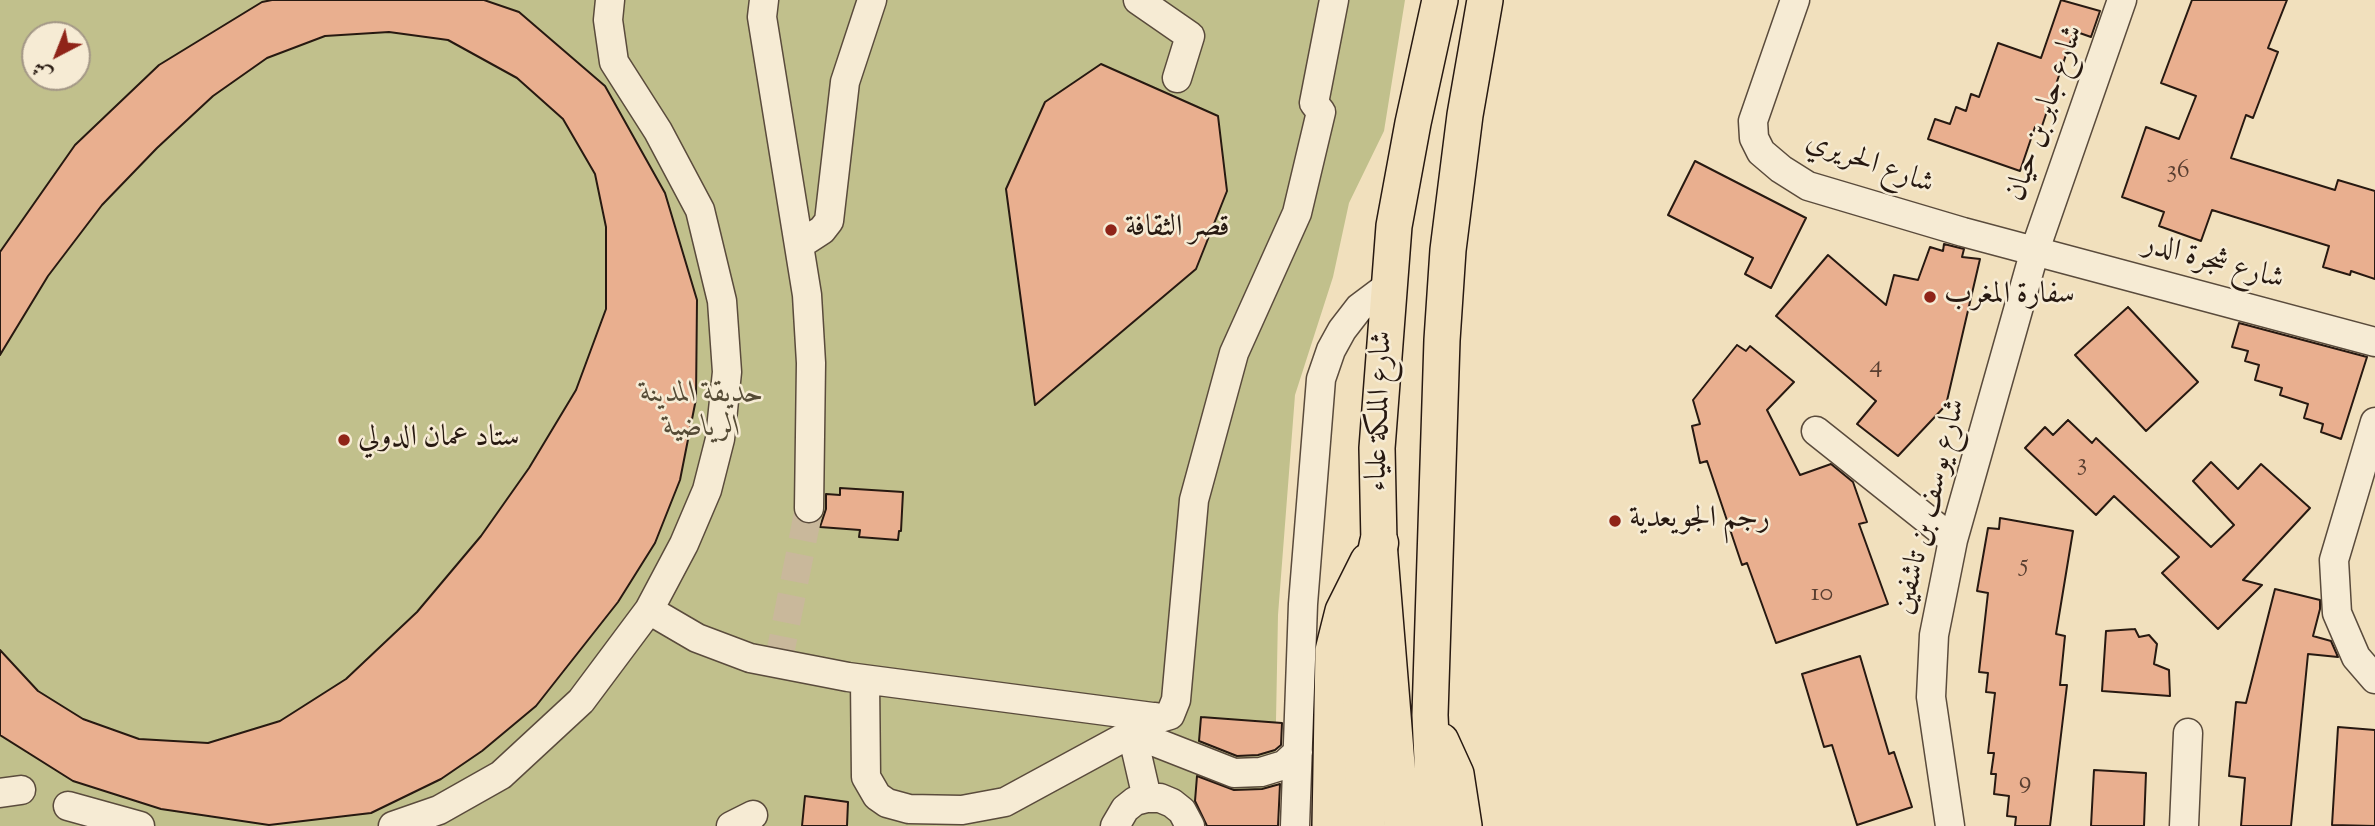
<!DOCTYPE html>
<meta charset="utf-8">
<style>
body{margin:0}
#map{position:relative;width:2375px;height:826px;overflow:hidden;background:#f1e0bd;font-family:"Sorts Mill Goudy",Amiri,serif}
canvas{display:block}
.north{position:absolute;left:21px;top:21px;width:70px;height:70px;box-sizing:border-box;background:#f6ebd4;border:2px solid #a39786;border-radius:50%;rotate:222deg;font-size:19px;font-weight:700;line-height:28px;text-align:center;color:#271911}
.north::after{content:'';display:block;margin:auto;width:24px;height:32px;background:#8f2418;clip-path:polygon(50% 0,100% 100%,50% 72%,0 100%)}
</style>
<div id="map">
<canvas width="2375" height="826"></canvas>
<div class="north">ش</div>
</div>
<script>
const ctx = document.querySelector('canvas').getContext('2d');
ctx.lineJoin = 'round';
function fillPath(path, color) { ctx.fillStyle = color; ctx.fill(path, 'evenodd'); }
const toPath = rows => new Path2D(rows.map(r => 'M' + r).join(''));
function trace(path, color, width, dash) { ctx.strokeStyle = color; ctx.lineWidth = width; ctx.lineCap = dash ? 'butt' : 'round'; ctx.setLineDash(dash || []); ctx.stroke(path); }
function drawText(font, color, halo, rows, align = 'center') {
  ctx.font = font + ' "Sorts Mill Goudy",Amiri,serif'; ctx.lineWidth = 5; ctx.setLineDash([]); ctx.textBaseline = 'middle'; ctx.strokeStyle = halo; ctx.fillStyle = color; for (const [text, x, y, turn = 0] of rows) {
    ctx.save(); ctx.translate(x, y); ctx.rotate((+turn || 0) * Math.PI / 180); ctx.textAlign = isNaN(turn) ? turn : align; if (halo) ctx.strokeText(text, 0, 0); ctx.fillText(text, 0, 0); ctx.restore();
  }
}
const green = toPath([
 [0,0,1405,0,1384,131,1349,203,1333,277,1295,395,1278,615,1274,826,0,826],
 [35,35,77,35,77,77,35,77]
]);
const building = toPath([
 [272,0,484,0,519,12,605,86,665,193,697,300,696,399,680,480,655,543,618,602,536,706,482,751,441,779,371,813,269,825,161,809,73,781,0,735,0,650,38,691,83,719,139,739,208,743,280,721,346,679,417,612,481,536,529,468,576,390,606,309,606,227,595,174,563,119,517,78,448,40,389,32,325,36,267,58,213,96,157,148,102,205,48,276,0,355,0,252,75,145,159,65,262,2,272,0],
 [2061,0,2100,11,2091,37,2074,31,2041,129,2035,127,2020,171,1928,139,1935,119,1950,124,1956,107,1966,111,1971,94,1979,97,1998,43,2041,58,2061,0],
 [2192,0,2287,0,2268,48,2278,52,2253,118,2246,115,2231,158,2335,190,2338,180,2375,191,2375,279,2351,271,2350,275,2323,267,2329,246,2212,210,2201,241,2159,226,2164,212,2122,197,2146,127,2179,139,2196,96,2161,83,2192,0],
 [1101,64,1218,116,1227,191,1196,269,1035,405,1006,189,1045,102,1101,64],
 [1695,161,1806,218,1771,288,1745,274,1753,258,1668,215,1695,161],
 [1944,244,1964,249,1962,257,1980,259,1946,405,1898,456,1857,424,1876,401,1776,316,1828,255,1886,305,1894,275,1918,280,1930,247,1943,251,1944,244],
 [2128,307,2198,382,2146,431,2075,355,2128,307],
 [2239,323,2367,357,2341,439,2321,432,2323,424,2304,418,2308,404,2280,395,2282,388,2255,380,2259,365,2245,361,2248,351,2232,347,2239,323],
 [1737,345,1746,351,1750,346,1794,382,1767,410,1800,475,1831,464,1853,482,1867,522,1859,524,1888,604,1776,643,1747,563,1742,565,1707,461,1700,463,1692,426,1700,424,1693,400,1737,345],
 [2068,420,2092,443,2096,438,2211,547,2234,525,2193,481,2211,462,2238,489,2261,464,2310,508,2243,580,2262,585,2218,629,2162,573,2179,557,2114,496,2096,515,2025,448,2045,427,2053,435,2068,420],
 [840,488,903,492,901,531,899,531,898,540,859,537,860,530,820,527,826,509,826,494,840,495,840,488],
 [2000,518,2073,531,2056,634,2065,636,2060,685,2067,685,2050,826,2015,826,2016,817,2007,816,2009,796,1994,794,1996,774,1991,774,1994,753,1988,753,1995,693,1986,692,1988,673,1979,672,1988,593,1977,591,1988,528,1999,529,2000,518],
 [2275,589,2320,600,2320,609,2313,636,2331,641,2338,657,2308,654,2291,826,2241,826,2245,778,2229,776,2236,702,2246,703,2275,589],
 [2135,629,2139,637,2149,635,2157,644,2154,664,2169,670,2170,696,2102,691,2106,631,2135,629],
 [1860,656,1889,754,1894,752,1912,807,1857,825,1832,745,1824,747,1802,674,1860,656],
 [1201,717,1282,723,1281,745,1275,750,1258,755,1237,756,1199,741,1201,717],
 [2338,727,2375,730,2375,826,2332,825,2338,727],
 [2094,770,2146,773,2144,826,2091,826,2094,770],
 [1197,776,1234,790,1262,789,1280,784,1278,826,1207,826,1195,801,1197,776],
 [805,796,848,802,847,826,802,826,805,796]
]);
const minorTunnel = toPath([
 [778,664,809,508]
]);
const minor = toPath([
 [764,0,762,17,807,295,811,363,809,508],
 [1138,0,1190,36,1177,78],
 [1795,0,1753,121,1754,138,1761,152,1781,169,1808,186,1963,232,2375,342],
 [799,245,822,230,829,221,845,82,872,0],
 [2375,422,2334,560,2337,613,2356,657,2375,679],
 [1816,431,1953,540],
 [649,610,697,638,750,658,848,677,1160,718,1170,715,1176,700,1194,500,1234,353,1297,213,1321,112,1314,103,1334,0],
 [865,680,866,777,877,796,887,803,909,809,962,810,1005,802,1132,733,1155,717],
 [1132,733,1234,773,1261,772,1284,765,1298,752],
 [1132,733,1147,798],
 [0,793,21,790],
 [68,806,140,826],
 [393,826,439,810,501,775,581,701,649,610,684,544,707,490,720,439,727,372,722,301,700,210,658,131,614,62,608,20,610,0],
 [731,826,753,815],
 [1115,826,1125,809,1135,801,1147,798,1160,798,1172,803,1182,811,1190,826],
 [1295,826,1303,604,1321,379,1331,350,1342,330,1359,308,1387,287],
 [1950,826,1931,697,1934,635,1953,540,2035,250,2122,0],
 [2184,826,2188,733]
]);
const major = toPath([
 [1441,741,1456,774,1464,826],
 [1330,826,1333,651,1343,611,1368,561],
 [1402,826,1379,543,1377,448,1394,226,1413,123,1440,0],
 [1435,826,1430,715,1442,340,1448,250,1465,115,1485,0]
]);
const highway = toPath([
 [1366,826,1361,630,1379,543]
]);
const markers = [
 [1111,230,7,"#8f2418"],
 [1930,297,7,"#8f2418"],
 [344,440,7,"#8f2418"],
 [1615,521,7,"#8f2418"]
];
const numberNames = [
 ["36",2178,173],
 ["4",1876,368],
 ["3",2082,466],
 ["5",2024,567],
 ["10",1822,596],
 ["9",2025,784]
];
const streetNames = [
 ["شارع جابر بن حيان",2047,114,-71],
 ["شارع الحريري",1869,165,20],
 ["شارع شجرة الدر",2213,264,15],
 ["شارع الملكة علياء",1382,411,-88],
 ["شارع يوسف بن تاشفين",1932,507,-76]
];
const poiNames = [
 ["قصر الثقافة",1125,230],
 ["سفارة المغرب",1944,297],
 ["ستاد عمان الدولي",358,440],
 ["رجم الجويعدية",1629,521]
];
const parkNames = [
 ["حديقة المدينة",702,396],
 ["الرياضية",702,430]
];
fillPath(green, '#c1c08c');
fillPath(building, '#e9af8f');
trace(building, '#271911', 2);
trace(minorTunnel, '#c9b89b', 28, [28, 14]);
trace(minor, '#5a4b3c', 31);
trace(major, '#271911', 38);
trace(highway, '#271911', 41);
trace(minor, '#f6ebd4', 28);
trace(major, '#f1e0bd', 35);
trace(highway, '#f1e0bd', 38);
for (const [x, y, r, color] of markers) { const dot = new Path2D(); dot.arc(x, y, r, 0, 2 * Math.PI); ctx.fillStyle = color; ctx.fill(dot); trace(dot, '#f6ebd4', 2.5); }
drawText('26px', '#583e30', null, numberNames);
drawText('30px', '#271911', '#f6ebd4', streetNames);
drawText('30px', '#271911', '#f6ebd4', poiNames, 'left');
drawText('italic 30px', '#554b36', '#f6ebd4', parkNames);
</script>
